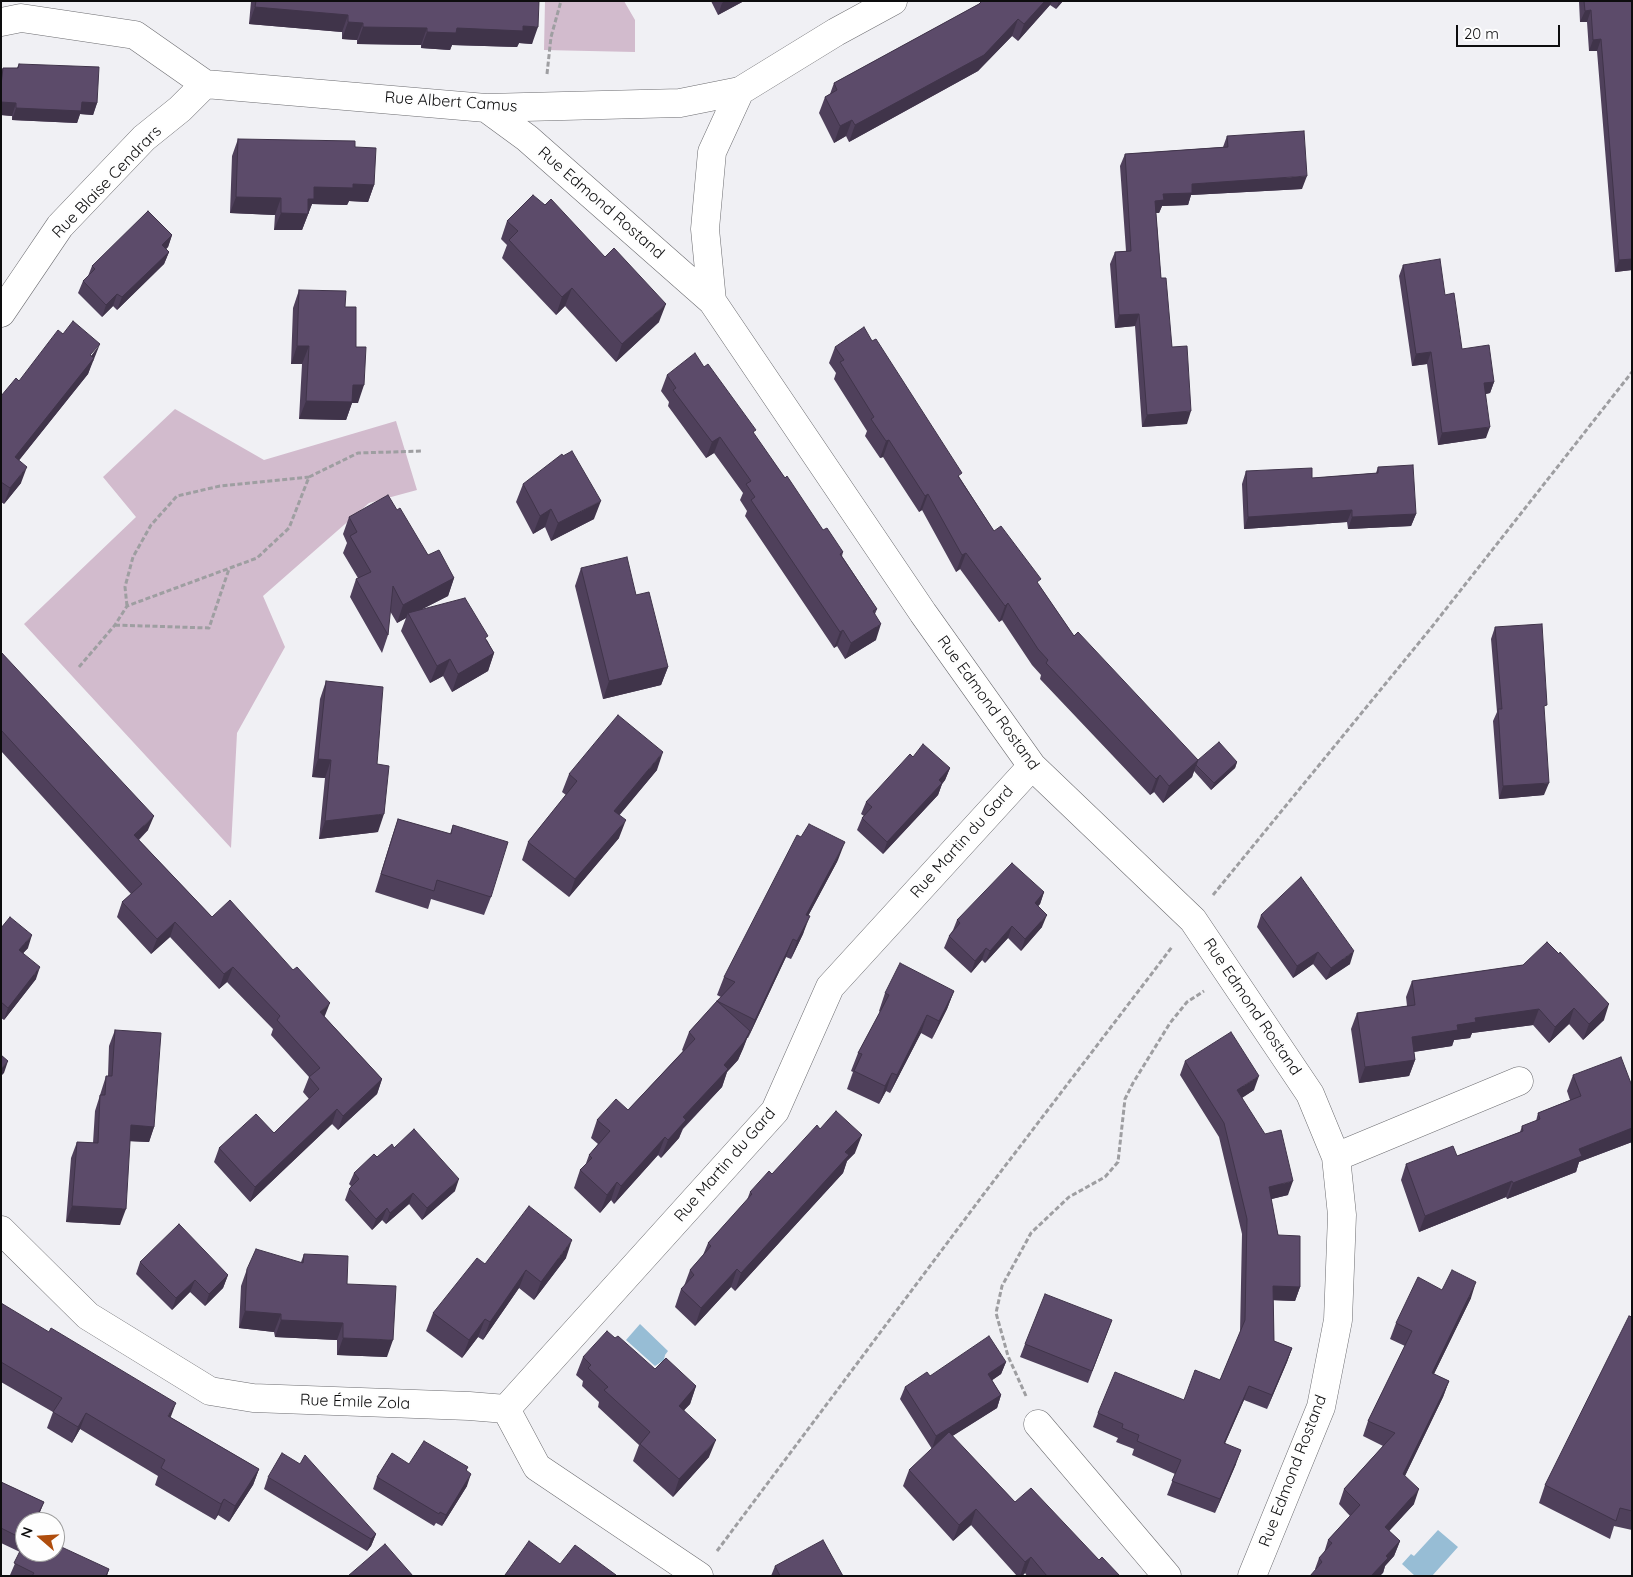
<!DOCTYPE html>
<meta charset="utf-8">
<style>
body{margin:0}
#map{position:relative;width:1633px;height:1577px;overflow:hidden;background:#f0f0f4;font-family:Quicksand,sans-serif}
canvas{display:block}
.frame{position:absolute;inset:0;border:2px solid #0d0d0e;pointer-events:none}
.north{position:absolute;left:15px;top:1512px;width:50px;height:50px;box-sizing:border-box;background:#fefefe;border:1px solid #9e9e9e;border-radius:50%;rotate:289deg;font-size:14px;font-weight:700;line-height:20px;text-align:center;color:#0d0d0e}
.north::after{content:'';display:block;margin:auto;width:18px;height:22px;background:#af4d0d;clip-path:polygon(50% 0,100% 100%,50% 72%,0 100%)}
.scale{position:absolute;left:1456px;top:25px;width:104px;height:22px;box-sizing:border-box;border:2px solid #0d0d0e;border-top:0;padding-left:6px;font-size:15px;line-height:18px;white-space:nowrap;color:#0d0d0e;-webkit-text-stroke:4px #fefefe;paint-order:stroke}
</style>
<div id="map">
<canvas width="1633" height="1577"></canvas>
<div class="frame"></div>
<div class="north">N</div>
<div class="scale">20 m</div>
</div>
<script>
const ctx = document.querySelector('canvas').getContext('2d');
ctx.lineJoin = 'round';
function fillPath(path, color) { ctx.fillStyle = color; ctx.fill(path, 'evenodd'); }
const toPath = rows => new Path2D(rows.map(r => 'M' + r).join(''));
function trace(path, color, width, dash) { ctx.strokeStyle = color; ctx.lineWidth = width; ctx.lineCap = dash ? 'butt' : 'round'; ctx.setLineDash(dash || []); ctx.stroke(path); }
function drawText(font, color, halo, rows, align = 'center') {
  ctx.font = font + ' Quicksand,sans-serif'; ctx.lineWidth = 5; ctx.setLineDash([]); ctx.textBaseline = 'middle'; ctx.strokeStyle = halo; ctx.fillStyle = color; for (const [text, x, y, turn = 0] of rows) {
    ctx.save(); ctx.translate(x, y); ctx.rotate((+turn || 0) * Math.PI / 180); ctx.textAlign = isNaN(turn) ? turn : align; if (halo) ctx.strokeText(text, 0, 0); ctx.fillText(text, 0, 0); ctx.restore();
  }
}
const green = toPath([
 [545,1,624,1,635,20,635,52,544,50],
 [175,409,264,460,396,421,417,490,369,503,263,596,285,647,237,733,231,848,24,624,136,517,103,477]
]);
const water = toPath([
 [640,1324,668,1351,665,1355,664,1360,655,1366,626,1340],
 [1438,1530,1458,1547,1432,1576,1415,1576,1402,1564,1411,1554,1414,1556]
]);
const path = toPath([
 [547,74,551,37,561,1],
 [127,606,125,587,133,557,151,525,177,496,220,486,309,477],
 [115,625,209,628,229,569],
 [79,667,115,625,127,606,257,558,289,528,309,477,358,453,422,451],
 [1213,895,1431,628,1632,372],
 [1026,1396,1008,1356,996,1313,1002,1286,1031,1233,1069,1197,1105,1177,1118,1162,1125,1099,1133,1083,1170,1023,1187,1002,1204,991],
 [717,1551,983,1195,1172,947]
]);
const minor = toPath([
 [1,22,21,18,135,35,205,84,486,108,680,103,740,91,836,32,893,1],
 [486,108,527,138,712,301,923,613,1032,766,1193,920,1310,1094,1336,1157,1342,1215,1338,1320,1321,1407,1252,1576],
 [712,301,705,229,712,152,740,91],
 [1,313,60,226,144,138,180,109,205,84],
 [1336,1157,1519,1081],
 [1,1230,88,1316,210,1391,253,1398,469,1406,506,1409,537,1467,699,1576],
 [506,1409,775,1111,830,987,1032,766],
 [1038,1424,1167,1576]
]);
const wall = toPath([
 [251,1,539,1,532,44,519,43,517,47,452,45,450,50,421,48,421,45,357,44,357,40,342,39,342,32,249,24],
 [711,1,744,1,718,15],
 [982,1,1063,1,1056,9,1050,5,1018,41,1012,36,978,71,849,142,846,136,834,143,819,113,825,97,830,94,834,83,979,4],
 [1579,1,1632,1,1632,270,1615,272,1597,51,1589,51,1587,22,1580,22],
 [19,64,97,103,93,115,80,114,77,123,12,120,12,116,1,115,1,71,3,68,17,68],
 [1227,136,1302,189,1191,195,1188,205,1162,206,1159,213,1156,213,1161,278,1172,347,1187,424,1142,427,1135,326,1115,328,1110,264,1115,252,1126,251,1120,166,1125,154,1223,147],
 [238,139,355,147,374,185,368,202,349,201,347,205,312,204,302,230,274,230,275,215,230,213,232,156],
 [507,221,659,322,616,362,565,306,556,315,502,258,507,245,501,239],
 [172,235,168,247,166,249,169,252,164,264,117,310,113,306,102,317,78,293,83,281,88,276,92,266],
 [1403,265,1445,295,1462,349,1494,382,1490,393,1486,394,1486,438,1438,445,1427,364,1412,366,1399,276],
 [299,290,345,307,356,347,358,403,352,403,346,420,299,419,302,364,291,364,293,308],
 [872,341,994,531,1039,585,1074,636,1198,760,1237,762,1235,768,1211,790,1194,771,1192,777,1163,803,1154,792,1150,795,1040,679,1041,675,1032,665,1002,620,999,622,960,569,956,572,922,510,919,512,883,457,880,458,865,436,867,431,834,379,836,373,829,363,835,347],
 [94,360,92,362,88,374,19,460,21,483,4,504,1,502,1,396,19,381],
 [704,367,823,530,843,552,842,556,877,609,875,614,876,640,845,659,837,646,834,648,745,516,747,511,740,500,743,493,714,453,706,458,668,406,669,402,661,391,667,375],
 [1378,467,1416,514,1411,526,1348,529,1347,522,1244,529,1242,484,1246,471,1312,478,1376,473],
 [523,484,594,519,551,541,545,527,533,534,516,502],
 [397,510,428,555,454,578,448,596,422,609,487,640,494,653,488,671,452,692,443,676,430,683,401,631,406,618,397,623,390,611,388,635,382,653,350,597,356,579,358,578,343,553,347,543,343,534,349,517],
 [581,568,636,595,668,667,661,685,603,699,575,586],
 [1495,627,1544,713,1544,795,1499,799,1493,721,1497,712,1491,639],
 [1,652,148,830,139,840,212,917,325,1017,382,1079,377,1094,338,1130,332,1124,250,1202,214,1162,219,1148,274,1133,309,1099,303,1092,309,1077,271,1035,273,1029,227,982,219,989,170,937,151,954,117,917,122,902,131,894,1,751],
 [326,681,377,764,378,832,319,839,325,778,312,777,320,699],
 [913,757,950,768,945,780,942,784,938,795,883,854,857,830,862,818,864,816,861,814,866,802],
 [657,770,619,815,619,838,569,897,522,860,528,842,566,795,562,792,569,774],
 [398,819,450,834,453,825,491,897,484,915,431,899,428,909,375,892,392,837],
 [838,860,808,916,803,934,791,959,786,957,748,1038,747,1038,738,1060,727,1072,722,1087,683,1129,679,1138,661,1158,658,1155,614,1204,611,1200,600,1213,574,1188,580,1170,585,1166,589,1155,598,1144,591,1138,597,1120,628,1110,683,1051,682,1050,689,1032,721,997,717,995,724,977],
 [1044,892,1040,904,1038,906,1042,927,1021,951,1008,938,985,963,982,960,971,973,944,948,949,936,953,930,957,920],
 [1261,915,1350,964,1326,980,1313,964,1293,978,1257,927],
 [1,928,28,948,23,953,36,979,4,1020,1,1018],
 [1523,965,1604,1020,1583,1040,1569,1024,1549,1043,1533,1025,1472,1033,1470,1038,1454,1040,1452,1046,1414,1052,1415,1060,1409,1076,1359,1083,1351,1029,1357,1013,1407,1006,1406,997,1412,981],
 [954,991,947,1009,932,1039,921,1033,890,1093,886,1091,879,1104,847,1089,853,1072,851,1071,858,1053,880,1012,879,1011,885,993],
 [115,1030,154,1127,149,1142,130,1141,120,1225,66,1222,71,1158,77,1142,93,1143,95,1111,106,1076,108,1076,109,1046],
 [1185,1061,1254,1090,1242,1098,1288,1195,1271,1199,1278,1235,1300,1287,1295,1301,1273,1300,1274,1341,1292,1348,1287,1362,1267,1409,1244,1400,1225,1443,1236,1464,1215,1513,1167,1495,1175,1474,1132,1455,1134,1449,1116,1442,1118,1438,1093,1427,1098,1413,1184,1400,1220,1380,1240,1333,1242,1234,1219,1137,1180,1075],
 [1573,1075,1632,1086,1632,1142,1579,1162,1576,1172,1507,1199,1506,1197,1419,1232,1401,1180,1406,1164,1457,1156,1520,1132,1522,1126,1536,1121,1538,1113,1570,1100,1567,1091],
 [820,1129,855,1153,847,1161,843,1173,735,1291,731,1287,695,1326,675,1307,681,1289,684,1286,690,1270,703,1255,708,1243,747,1200,750,1192,772,1174],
 [394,1148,455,1191,422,1220,409,1204,386,1224,382,1220,372,1230,345,1200,349,1189,351,1186,349,1184,354,1173,377,1157],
 [304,1254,347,1284,387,1357,337,1355,337,1340,275,1337,274,1332,239,1328,241,1286,247,1269,301,1262],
 [566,1258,534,1300,519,1288,483,1340,478,1337,462,1358,426,1331,433,1313,485,1264],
 [140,1262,228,1275,223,1288,205,1306,190,1292,172,1310,136,1274],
 [1442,1290,1471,1298,1434,1374,1449,1381,1443,1397,1405,1476,1414,1504,1389,1531,1400,1541,1394,1556,1385,1566,1383,1573,1315,1569,1319,1558,1324,1553,1328,1540,1350,1516,1339,1504,1344,1489,1383,1446,1363,1436,1368,1421,1405,1346,1390,1339,1396,1323],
 [1,1303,170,1417,259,1469,253,1485,229,1522,218,1515,215,1520,155,1485,158,1476,80,1429,72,1443,47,1428,53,1412,1,1382],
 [1632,1317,1632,1530,1614,1526,1610,1539,1539,1503,1545,1485],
 [1112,1320,1088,1383,1020,1357,1025,1344],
 [583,1357,655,1369,696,1386,690,1404,684,1410,709,1457,673,1497,633,1461,639,1445,598,1407,599,1402,582,1386,583,1381,576,1375],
 [1006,1362,1001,1374,992,1380,1001,1395,997,1408,952,1436,1015,1502,1099,1560,1120,1576,1027,1576,1025,1573,1022,1576,1017,1576,971,1525,953,1541,903,1486,909,1470,932,1449,900,1399,905,1387,930,1376],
 [409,1464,468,1467,466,1471,467,1486,442,1526,436,1523,434,1526,373,1489,377,1477],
 [268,1477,376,1534,371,1546,367,1551,264,1489],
 [1,1482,44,1502,36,1522,25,1522,25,1552,109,1569,107,1576,13,1576,10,1575,20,1552,1,1543],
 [775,1566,843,1576,771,1576]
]);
const shadedWall = toPath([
 [725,1,744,1,718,15,722,3],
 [1045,1,1052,1,1050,5,1018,41,1024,24],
 [1059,1,1063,1,1056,9],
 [255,7,348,15,342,32,249,24],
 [1591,10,1587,22,1580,22,1585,11],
 [1018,19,1012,36,978,71,849,142,855,125],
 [348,22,363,23,357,40,342,39],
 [523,26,538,27,532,44,519,43,517,47,452,45,450,50,421,48,427,32,457,28],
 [363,27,427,28,421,45,357,44],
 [1601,39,1597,51,1589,51,1593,40],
 [1,102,16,103,12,116,1,115],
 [82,102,97,103,93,115,80,114,77,123,12,120,16,108],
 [852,120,846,136,834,143,840,126],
 [1307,176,1302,189,1191,195,1188,205,1162,206,1159,213,1150,213,1155,201,1163,194,1192,184],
 [353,184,374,185,368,202,349,201,347,205,312,204,302,230,274,230,281,213,308,199,314,187],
 [236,197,281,198,275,215,230,213],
 [172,235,168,247,158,257,162,245],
 [169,252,164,264,117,310,122,297],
 [1632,259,1632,270,1615,272,1619,260],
 [572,288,565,306,556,315,562,297],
 [117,294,113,306,102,317,106,305],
 [666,304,659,322,616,362,622,344],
 [1139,314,1135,326,1115,328,1119,315],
 [100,344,88,374,9,473,15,457],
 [297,346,309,346,302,364,291,364],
 [1431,352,1427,364,1412,366,1416,354],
 [1494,382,1490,393,1480,395,1484,383],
 [353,385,364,385,358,403,352,403,346,420,299,419,306,401],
 [1191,411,1187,424,1142,427,1147,415],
 [1490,427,1486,438,1438,445,1442,433],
 [720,437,714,453,706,458,712,442],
 [889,440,883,457,880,458,886,441],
 [27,467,21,483,4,504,10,488],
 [928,494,922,510,919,512,925,496],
 [601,501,594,519,551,541,558,523],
 [551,509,545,527,533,534,540,516],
 [1352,510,1347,522,1244,529,1248,517],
 [1416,514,1411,526,1348,529,1352,517],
 [966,553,960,569,956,572,962,555],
 [454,578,448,596,409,616,408,613,406,618,397,623,403,605],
 [1008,603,1002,620,999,622,1005,606],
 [881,624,876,640,845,659,851,643],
 [843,630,837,646,834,648,840,632],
 [494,653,488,671,452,692,458,674],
 [450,659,443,676,430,683,437,666],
 [668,667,661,685,603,699,609,681],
 [663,752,657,770,608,829,614,811],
 [318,759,331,760,325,778,312,777],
 [1198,760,1192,777,1163,803,1169,786],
 [1237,762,1235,768,1211,790,1214,783],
 [950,768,945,780,942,784,938,795,883,854,887,842,939,780],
 [1160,775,1154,792,1150,795,1156,779],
 [1549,783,1544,795,1499,799,1503,786],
 [384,814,378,832,319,839,325,821],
 [154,816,148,830,128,849,134,835],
 [626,820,619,838,569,897,575,879],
 [845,842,838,860,799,933,806,915],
 [1044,892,1040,904,1030,915,1035,903],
 [1047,915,1042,927,1021,951,1025,939],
 [810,916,803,934,791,959,797,941],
 [175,922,170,937,151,954,157,939],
 [1012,926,1008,938,985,963,990,951],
 [32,935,28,948,15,962,19,950],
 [793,939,786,957,748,1038,755,1020],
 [986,948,982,960,971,973,975,961],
 [1354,951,1350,964,1326,980,1331,968],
 [1318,952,1313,964,1293,978,1297,966],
 [40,967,36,979,4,1020,8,1008],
 [233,967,227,982,219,989,224,974],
 [954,991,947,1009,932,1039,939,1021],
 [330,1003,324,1018,320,1012],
 [1609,1004,1604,1020,1583,1040,1589,1024],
 [1574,1008,1569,1024,1549,1043,1555,1027],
 [1539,1009,1533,1025,1472,1033,1470,1038,1454,1040,1452,1046,1406,1053,1412,1037,1457,1025,1475,1018],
 [927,1015,921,1033,890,1093,897,1075],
 [750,1031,743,1049,738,1060,727,1072,722,1087,682,1129,679,1138,661,1158,668,1140,683,1117],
 [1415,1060,1409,1076,1359,1083,1365,1067],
 [8,1061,4,1073,1,1076,1,1069],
 [892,1073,886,1091,879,1104,885,1086],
 [1259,1076,1254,1090,1232,1104,1237,1090],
 [382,1079,377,1094,338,1130,343,1116],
 [337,1109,332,1124,250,1202,255,1187],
 [131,1125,154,1127,149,1142,125,1141],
 [1632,1128,1632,1142,1579,1162,1576,1172,1507,1199,1513,1183,1579,1149],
 [862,1135,855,1153,847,1161,843,1173,735,1291,741,1273,845,1152],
 [665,1137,658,1155,614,1204,621,1186],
 [459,1179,455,1191,422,1220,427,1208],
 [1293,1181,1288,1195,1264,1201,1269,1187],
 [1512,1181,1506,1197,1419,1232,1425,1216],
 [617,1182,611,1200,600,1213,607,1195],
 [413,1193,409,1204,386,1224,390,1213],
 [72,1206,126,1209,120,1225,66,1222],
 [387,1208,382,1220,372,1230,376,1219],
 [572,1240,566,1258,534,1300,541,1282],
 [737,1269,731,1287,695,1326,701,1308],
 [526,1270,519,1288,483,1340,490,1322],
 [228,1275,223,1288,205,1306,209,1294],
 [195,1280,190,1292,172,1310,176,1298],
 [1476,1282,1471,1298,1427,1388,1432,1373],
 [1273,1286,1300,1287,1295,1301,1268,1300],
 [245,1311,281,1314,274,1332,239,1328],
 [485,1319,478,1337,462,1358,469,1340],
 [281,1320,343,1323,337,1340,275,1337],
 [343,1338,393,1340,387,1357,337,1355],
 [1292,1348,1287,1362,1267,1409,1272,1395],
 [1006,1362,1001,1374,984,1386,988,1374],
 [1449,1381,1443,1397,1398,1490,1403,1474],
 [696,1386,690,1404,672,1423,679,1406],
 [1249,1386,1244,1400,1219,1457,1224,1443],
 [1001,1395,997,1408,932,1449,936,1436],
 [176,1403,170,1419,168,1416],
 [86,1413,80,1429,72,1443,78,1427],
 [716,1440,709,1457,673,1497,679,1479],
 [1241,1450,1236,1464,1215,1513,1220,1499],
 [259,1469,253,1485,229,1522,235,1506],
 [471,1474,467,1486,442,1526,446,1515],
 [1419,1489,1414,1504,1379,1542,1385,1527],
 [224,1499,218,1515,215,1520,221,1504],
 [44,1502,39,1514,36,1522,34,1522],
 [976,1509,971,1525,953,1541,959,1525],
 [376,1534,371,1546,367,1551,371,1539],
 [1400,1541,1394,1556,1385,1566,1383,1573,1380,1576,1371,1576,1386,1556],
 [1031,1557,1025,1573,1022,1576,1020,1576,1025,1562]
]);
const building = toPath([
 [256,1,539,1,538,27,523,26,523,31,457,28,456,33,427,32,427,28,363,27,363,23,348,22,348,15,255,7,256,1],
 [982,1,1045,1,1024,24,1018,19,984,55,855,125,852,120,840,126,825,97,837,90,834,83,979,4,982,1],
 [1584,1,1632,1,1632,259,1619,260,1601,39,1593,40,1591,10,1585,11,1584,1],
 [19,64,99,67,97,103,82,102,81,111,16,108,16,103,1,102,1,85,3,68,18,68,19,64],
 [1304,131,1307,176,1192,184,1192,193,1163,194,1164,200,1155,201,1161,278,1166,278,1172,347,1187,346,1191,411,1147,415,1139,314,1119,315,1115,252,1131,251,1125,154,1228,147,1227,136,1304,131],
 [238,139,355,141,355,147,376,148,374,185,353,184,353,188,314,187,314,199,308,199,308,214,281,213,281,198,236,197,238,139],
 [533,195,545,205,551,199,605,257,614,248,666,304,622,344,572,288,562,297,509,240,518,231,507,221,533,195],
 [148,211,172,235,162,245,169,252,122,297,117,294,106,305,83,281,95,269,92,266,148,211],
 [1440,259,1445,295,1454,293,1462,349,1489,345,1494,382,1484,383,1490,427,1442,433,1431,352,1416,354,1403,265,1440,259],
 [299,290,346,291,345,307,356,307,356,347,366,347,364,385,353,385,352,402,306,401,309,346,297,346,299,290],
 [73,321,100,344,90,355,94,358,15,457,27,467,10,488,1,482,1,396,16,378,19,381,58,330,63,334,73,321],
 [864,327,872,341,876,339,962,473,958,476,994,531,1001,526,1041,579,1037,582,1074,636,1078,632,1198,760,1169,786,1160,775,1156,779,1046,663,1048,660,1038,649,1008,603,1005,606,966,553,962,555,928,494,925,496,889,440,886,441,871,419,874,417,840,362,844,360,835,347,864,327],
 [695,353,704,367,708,364,756,430,753,432,785,478,787,476,823,530,827,528,843,552,840,554,877,609,873,611,881,624,851,643,843,630,840,632,751,500,755,497,746,484,751,481,720,437,712,442,673,390,676,388,667,375,695,353],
 [572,451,601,501,558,523,551,509,540,516,523,484,562,454,563,456,572,451],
 [1413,465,1416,514,1352,517,1352,510,1248,517,1246,471,1312,468,1312,478,1378,473,1378,467,1413,465],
 [388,495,397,510,400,508,428,555,439,550,454,578,403,605,393,586,388,635,356,579,371,572,350,536,357,532,349,517,388,495],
 [627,557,636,595,649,592,668,667,609,681,581,568,627,557],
 [465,598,488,636,485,638,494,653,458,674,450,659,437,666,408,613,465,598],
 [1542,624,1547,705,1544,706,1549,783,1503,786,1498,709,1502,709,1495,627,1542,624],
 [1,652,154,816,134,835,212,917,230,900,293,970,297,967,330,1003,320,1012,382,1079,343,1116,337,1109,255,1187,219,1148,256,1114,274,1133,319,1089,309,1077,320,1068,277,1020,280,1016,233,967,224,974,175,922,157,939,122,902,142,884,1,730,1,652],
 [326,681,383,687,377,764,389,766,384,814,325,821,331,760,318,759,326,681],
 [618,715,663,752,614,811,626,820,575,879,528,842,577,781,569,774,618,715],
 [1219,742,1237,762,1214,783,1196,765,1198,760,1219,742],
 [923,744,950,768,939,780,942,783,887,842,862,818,872,807,866,802,910,754,913,757,923,744],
 [398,819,451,834,453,825,508,842,491,897,437,880,434,891,381,874,398,819],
 [809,824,845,842,806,915,810,916,797,941,793,939,755,1020,717,1001,735,982,724,977,797,835,801,837,809,824],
 [1012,863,1044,892,1035,903,1047,915,1025,939,1012,926,990,951,986,948,975,961,949,936,960,923,957,920,1012,863],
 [1301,877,1354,951,1331,968,1318,952,1297,966,1261,915,1301,877],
 [10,917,32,935,19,950,40,967,8,1008,1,1002,1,928,10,917],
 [1547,942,1559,954,1560,952,1609,1004,1589,1024,1574,1008,1555,1027,1539,1009,1475,1018,1476,1022,1457,1025,1458,1030,1412,1037,1415,1060,1365,1067,1357,1013,1415,1005,1412,981,1523,965,1547,942],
 [900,963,954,991,939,1021,927,1015,897,1075,892,1073,885,1086,854,1071,862,1054,858,1053,889,995,885,993,900,963],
 [717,1001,750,1031,744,1042,724,1065,728,1069,683,1117,686,1120,668,1140,665,1137,621,1186,617,1182,607,1195,580,1170,592,1158,589,1155,610,1131,597,1120,616,1099,628,1110,695,1039,689,1032,717,1001],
 [115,1030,161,1033,154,1127,131,1125,126,1209,72,1206,77,1142,98,1143,100,1095,105,1095,106,1076,112,1076,115,1030],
 [1231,1032,1259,1076,1237,1090,1265,1134,1281,1130,1293,1181,1269,1187,1278,1235,1300,1236,1300,1287,1273,1286,1274,1341,1292,1348,1272,1395,1249,1386,1224,1443,1241,1450,1220,1499,1172,1481,1181,1460,1137,1441,1139,1435,1122,1428,1123,1424,1098,1413,1115,1372,1184,1400,1195,1370,1220,1380,1245,1320,1247,1219,1224,1123,1185,1061,1231,1032],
 [1,1055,8,1061,1,1069,1,1055],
 [1621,1057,1632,1086,1632,1128,1579,1149,1582,1156,1513,1183,1512,1181,1425,1216,1406,1164,1453,1146,1457,1156,1523,1131,1522,1126,1540,1119,1538,1113,1581,1096,1573,1075,1621,1057],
 [836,1111,862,1135,845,1152,849,1155,741,1273,737,1269,701,1308,681,1289,694,1275,690,1270,711,1246,708,1243,752,1194,750,1192,769,1171,772,1174,817,1125,820,1129,836,1111],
 [414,1129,459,1179,427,1208,413,1193,390,1213,387,1208,376,1219,349,1189,359,1179,354,1173,374,1154,377,1157,392,1144,394,1148,414,1129],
 [529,1206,572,1240,541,1282,526,1270,490,1322,485,1319,469,1340,433,1313,477,1258,485,1264,529,1206],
 [179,1224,228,1275,209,1294,195,1280,176,1298,140,1262,179,1224],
 [256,1249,303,1263,304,1254,348,1256,347,1284,396,1286,393,1340,343,1338,343,1323,281,1320,281,1314,245,1311,247,1269,256,1249],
 [1452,1270,1476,1282,1432,1373,1449,1381,1403,1474,1419,1489,1385,1527,1400,1541,1386,1556,1388,1558,1371,1576,1310,1576,1322,1562,1319,1558,1332,1543,1328,1540,1360,1505,1344,1489,1395,1433,1368,1421,1412,1331,1396,1323,1418,1277,1442,1290,1452,1270],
 [1045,1294,1112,1320,1092,1371,1025,1344,1045,1294],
 [1,1303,49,1332,51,1328,176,1403,168,1416,259,1469,235,1506,224,1499,221,1504,161,1468,165,1460,86,1413,78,1427,53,1412,62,1398,1,1362,1,1303],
 [1629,1316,1632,1317,1632,1511,1620,1508,1616,1521,1545,1485,1629,1316],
 [607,1331,615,1338,618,1336,655,1369,666,1358,696,1386,679,1406,716,1440,679,1479,640,1444,650,1432,604,1390,608,1387,588,1368,591,1365,583,1357,607,1331],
 [989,1336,1006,1362,988,1374,1001,1395,936,1436,905,1387,927,1372,930,1376,989,1336],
 [949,1432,1015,1502,1031,1488,1099,1560,1102,1557,1120,1576,1047,1576,1031,1557,1025,1562,976,1509,959,1525,909,1470,949,1432],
 [424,1441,468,1467,466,1470,471,1474,446,1515,440,1512,439,1514,377,1477,392,1453,409,1464,424,1441],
 [282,1453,300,1464,305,1455,376,1534,371,1539,268,1477,282,1453],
 [1,1482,44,1502,34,1522,25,1522,25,1540,1,1528,1,1482],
 [823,1540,843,1576,780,1576,775,1566,823,1540],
 [25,1541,25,1552,55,1552,55,1544,109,1569,106,1576,32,1576,34,1573,14,1563,25,1541],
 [529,1541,560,1564,575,1545,616,1575,615,1576,506,1576,505,1575,529,1541],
 [385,1544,413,1576,348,1576,385,1544]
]);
const streetNames = [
 ["Rue Albert Camus",451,102,4],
 ["Rue Blaise Cendrars",107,182,-46],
 ["Rue Edmond Rostand",601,203,41],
 ["Rue Edmond Rostand",988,703,54],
 ["Rue Martin du Gard",962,842,-48],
 ["Rue Edmond Rostand",1252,1007,56],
 ["Rue Martin du Gard",725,1165,-49],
 ["Rue Émile Zola",355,1402,2],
 ["Rue Edmond Rostand",1293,1471,-69]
];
fillPath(green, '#d2bbcd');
fillPath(water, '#97bdd5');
trace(minor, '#6c6c70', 29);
trace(path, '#9e9ea1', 3, [5, 2.5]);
trace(minor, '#fff', 28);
fillPath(wall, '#4f405b');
fillPath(shadedWall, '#40344a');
fillPath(building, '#5c4b6a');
trace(building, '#40344a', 1);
drawText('16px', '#0d0d0e', '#fefefe', streetNames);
</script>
